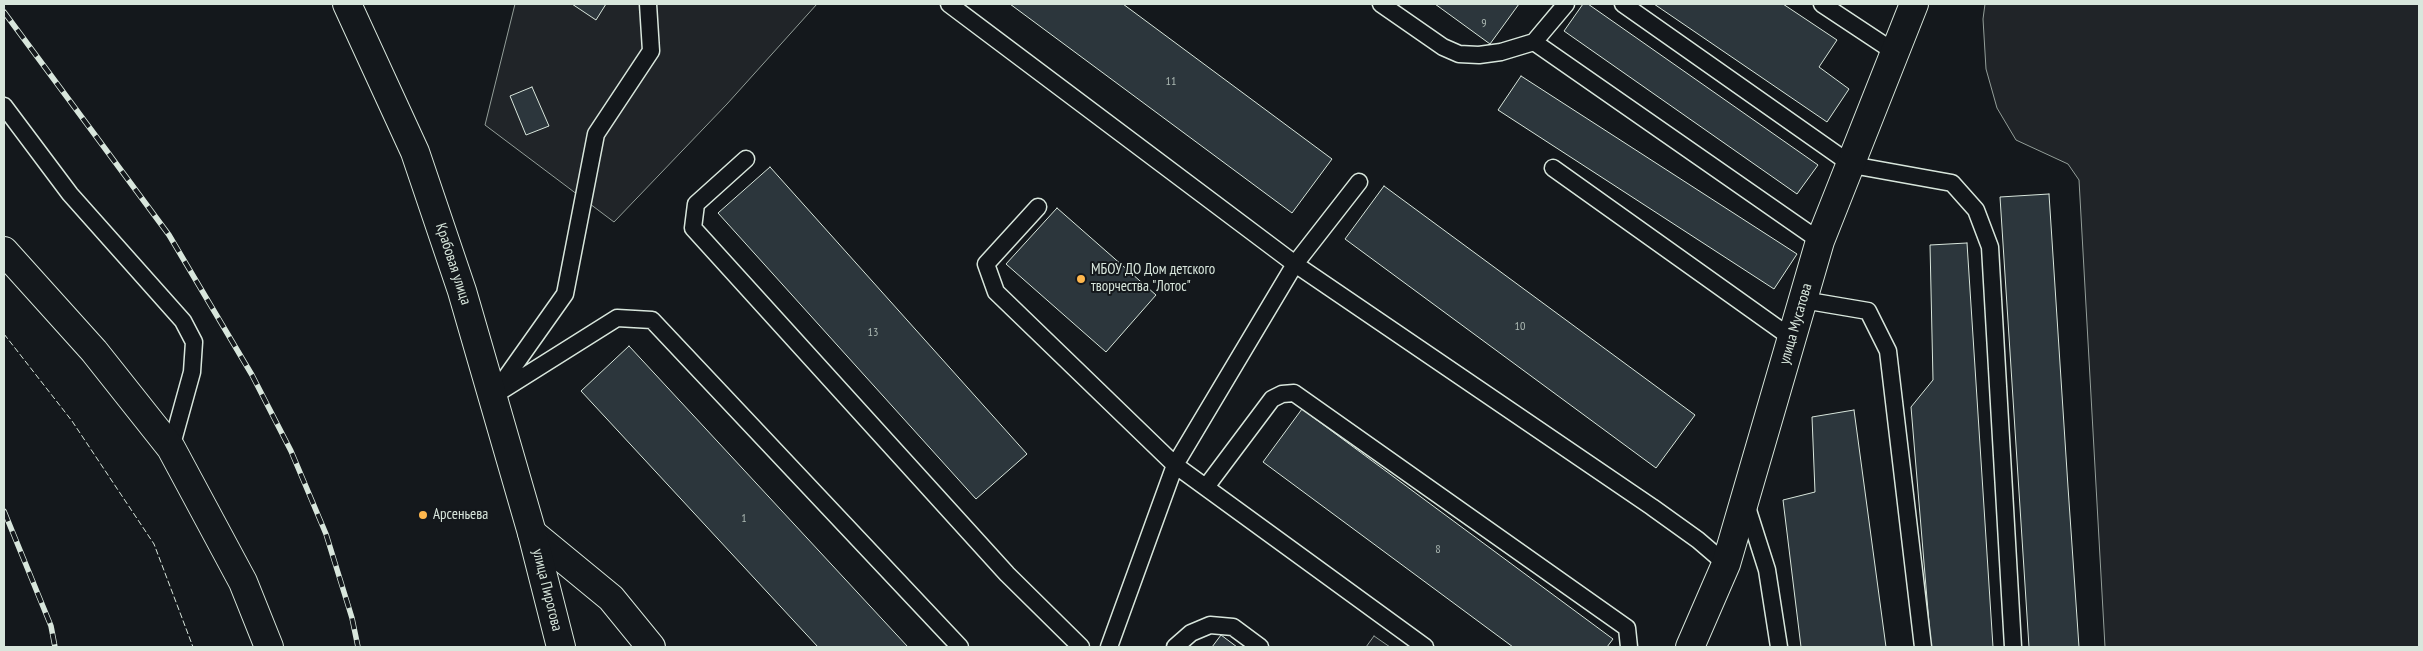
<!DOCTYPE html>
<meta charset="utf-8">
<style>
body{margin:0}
#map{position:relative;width:2423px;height:651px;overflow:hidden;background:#14181c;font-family:"PT Sans Narrow",sans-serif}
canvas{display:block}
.frame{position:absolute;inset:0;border:5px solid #d8e6dc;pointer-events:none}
</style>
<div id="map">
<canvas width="2423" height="651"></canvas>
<div class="frame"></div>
</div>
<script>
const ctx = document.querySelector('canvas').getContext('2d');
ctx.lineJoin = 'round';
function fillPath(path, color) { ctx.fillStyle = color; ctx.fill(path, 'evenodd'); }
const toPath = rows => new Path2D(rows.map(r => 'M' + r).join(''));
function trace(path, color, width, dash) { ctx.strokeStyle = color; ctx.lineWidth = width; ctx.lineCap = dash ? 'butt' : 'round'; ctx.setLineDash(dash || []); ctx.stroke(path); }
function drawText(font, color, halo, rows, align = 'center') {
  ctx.font = font + ' "PT Sans Narrow",sans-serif'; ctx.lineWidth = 4; ctx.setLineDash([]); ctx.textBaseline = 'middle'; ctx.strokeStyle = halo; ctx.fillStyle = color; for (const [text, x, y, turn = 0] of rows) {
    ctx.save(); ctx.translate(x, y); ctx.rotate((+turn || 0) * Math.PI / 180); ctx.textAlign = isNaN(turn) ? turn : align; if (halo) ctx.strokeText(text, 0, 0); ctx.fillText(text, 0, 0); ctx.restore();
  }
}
const green = toPath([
 [515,4,817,4,727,104,614,222,485,125,515,4],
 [1985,4,2419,4,2419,647,2105,647,2079,180,2068,164,2016,140,1997,108,1986,69,1983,19,1985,4],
 [1374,636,1390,647,1366,647,1374,636]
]);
const building = toPath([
 [572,4,606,4,596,20,572,4],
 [1010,4,1123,4,1332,159,1292,213,1010,4],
 [1435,4,1519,4,1490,44,1435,4],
 [1583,4,1588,4,1818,165,1797,194,1564,31,1583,4],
 [1654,4,1783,4,1837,40,1819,67,1849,89,1827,122,1654,4],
 [1521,76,1797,254,1774,289,1498,110,1521,76],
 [532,87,549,126,526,135,510,96,532,87],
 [770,167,1027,454,976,499,718,213,770,167],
 [1384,186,1695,415,1656,468,1345,239,1384,186],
 [2049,194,2068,487,2079,647,2029,647,2000,197,2049,194],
 [1057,208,1156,295,1106,352,1006,264,1057,208],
 [1967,243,1993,647,1931,647,1911,407,1933,380,1930,245,1967,243],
 [629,346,908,647,818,647,581,391,629,346],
 [1302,409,1613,639,1607,647,1513,647,1263,462,1302,409],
 [1854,410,1886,647,1801,647,1783,500,1815,492,1812,417,1854,410],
 [1221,635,1237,647,1212,647,1221,635]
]);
const service = toPath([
 [949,4,1295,264,1652,507,1698,540,1726,564],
 [1381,4,1443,47,1459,54,1479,55,1501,52,1534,42,1566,4],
 [1623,4,1852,165,1952,183,1976,210,1990,247,2013,647],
 [1822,4,1896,53],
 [1534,42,1820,241],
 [4,106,70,194,183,321,194,342,192,372,171,448],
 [746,159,696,204,693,228,1007,574,1081,647],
 [1553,168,1793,339],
 [1038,207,986,264,996,292,1175,465,1425,647],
 [1803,300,1868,311,1888,351,1923,647],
 [497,390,565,294,596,134,651,51,648,4],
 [493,396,617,318,652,320,960,647],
 [1206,487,1272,399,1282,394,1294,393,1627,628,1629,647],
 [1746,504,1767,570,1779,647],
 [1109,647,1175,465,1295,264,1359,182],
 [1175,647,1191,633,1210,625,1233,627,1260,647]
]);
const minor = toPath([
 [4,251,94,351,171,448,243,582,269,647],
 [1690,647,1726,564,1820,241,1914,4]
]);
const secondary = toPath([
 [532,533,611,598,651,647]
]);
const primary = toPath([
 [347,4,415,152,462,291,532,533,561,647]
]);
const rail = toPath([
 [4,12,169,235,252,375,291,451,326,534,352,618,358,647],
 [4,511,51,626,55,647]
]);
const fence = toPath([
 [4,334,72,421,154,544,193,647]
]);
const markers = [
 [1081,279,5,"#ffb74d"],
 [423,515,5,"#ffb74d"]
];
const numberNames = [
 ["9",1484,24],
 ["11",1171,82],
 ["10",1520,327],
 ["13",873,333],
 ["1",744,519],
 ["8",1438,550]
];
const streetNames = [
 ["Крабовая улица",453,264,72],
 ["улица Мусатова",1796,324,-74],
 ["улица Пирогова",547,590,76]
];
const poiNames = [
 ["МБОУ ДО Дом детского",1091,270],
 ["творчества \"Лотос\"",1091,287],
 ["Арсеньева",433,515]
];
fillPath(green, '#202428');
trace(green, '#939e99', 1);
fillPath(building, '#2c363c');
trace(building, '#d8e6dc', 1);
trace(service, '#d8e6dc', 19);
trace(minor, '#d8e6dc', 30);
trace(secondary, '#d8e6dc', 30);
trace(primary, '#d8e6dc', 30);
trace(service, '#14181c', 16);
trace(minor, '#14181c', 28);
trace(secondary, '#14181c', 28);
trace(primary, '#14181c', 28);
trace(rail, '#d8e6dc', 5.5);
trace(rail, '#14181c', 4, [11]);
trace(fence, '#d8e6dc', 1, [6, 2.5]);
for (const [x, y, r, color] of markers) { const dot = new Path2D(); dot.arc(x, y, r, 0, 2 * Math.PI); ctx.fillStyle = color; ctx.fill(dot); trace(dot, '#14181c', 2); }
drawText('12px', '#adbab4', null, numberNames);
drawText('15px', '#d8e6dc', '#14181c', streetNames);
drawText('15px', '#d8e6dc', '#14181c', poiNames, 'left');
</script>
